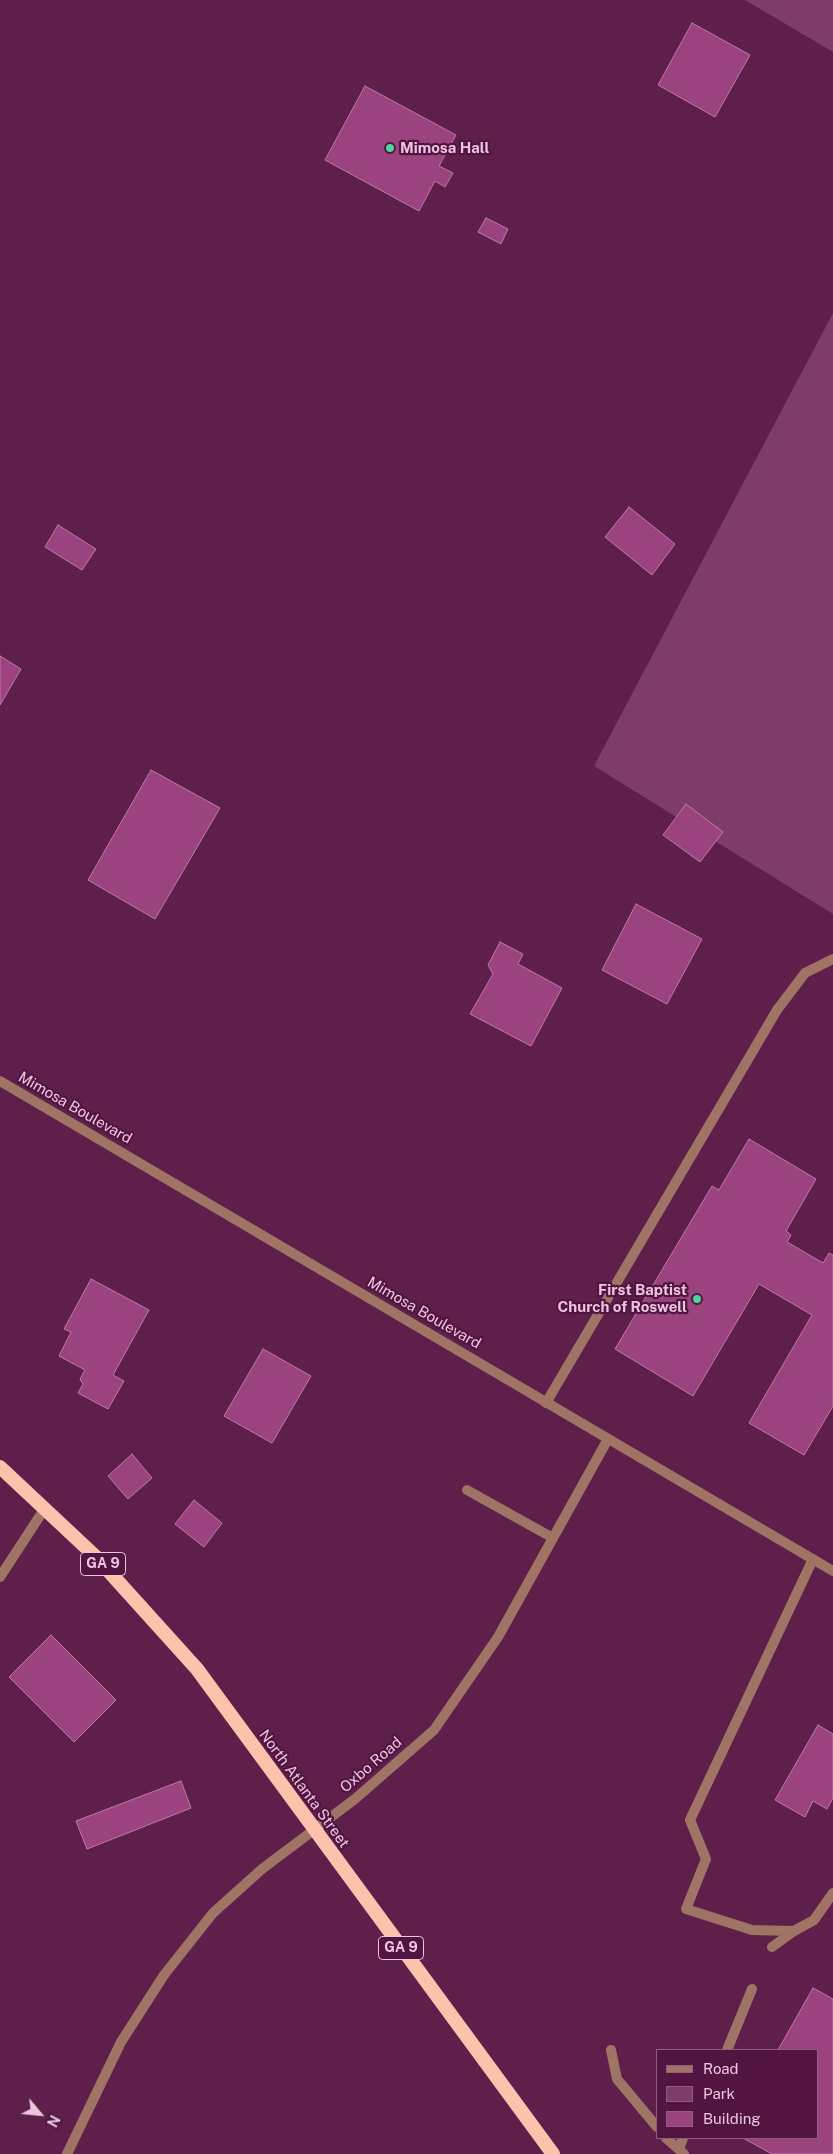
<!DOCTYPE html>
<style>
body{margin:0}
#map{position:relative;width:833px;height:2154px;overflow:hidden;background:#5e204b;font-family:"Public Sans",sans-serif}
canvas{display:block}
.legend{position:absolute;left:656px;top:2049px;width:162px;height:90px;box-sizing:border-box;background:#521541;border:1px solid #905c80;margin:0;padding:6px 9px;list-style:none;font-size:15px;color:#edc6de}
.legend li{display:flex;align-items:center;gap:10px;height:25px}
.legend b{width:25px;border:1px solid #905c80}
.north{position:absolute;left:15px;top:2089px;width:50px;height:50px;-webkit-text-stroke:4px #521541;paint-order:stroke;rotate:118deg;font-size:14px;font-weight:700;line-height:20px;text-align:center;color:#edc6de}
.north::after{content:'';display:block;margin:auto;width:18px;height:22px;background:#edc6de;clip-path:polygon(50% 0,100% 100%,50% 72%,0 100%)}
</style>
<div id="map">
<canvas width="833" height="2154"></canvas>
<ul class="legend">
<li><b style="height:6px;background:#a07464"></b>Road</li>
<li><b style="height:14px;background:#7e3d69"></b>Park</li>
<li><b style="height:14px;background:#9a437e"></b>Building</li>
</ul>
<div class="north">N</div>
</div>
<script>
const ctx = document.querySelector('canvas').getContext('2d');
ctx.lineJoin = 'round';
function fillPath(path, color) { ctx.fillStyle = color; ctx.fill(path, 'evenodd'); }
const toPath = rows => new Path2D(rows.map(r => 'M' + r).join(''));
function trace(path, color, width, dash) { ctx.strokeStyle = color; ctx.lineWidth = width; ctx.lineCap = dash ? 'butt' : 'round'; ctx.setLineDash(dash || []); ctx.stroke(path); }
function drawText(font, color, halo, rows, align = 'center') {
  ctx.font = font + ' "Public Sans",sans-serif'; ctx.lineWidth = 4.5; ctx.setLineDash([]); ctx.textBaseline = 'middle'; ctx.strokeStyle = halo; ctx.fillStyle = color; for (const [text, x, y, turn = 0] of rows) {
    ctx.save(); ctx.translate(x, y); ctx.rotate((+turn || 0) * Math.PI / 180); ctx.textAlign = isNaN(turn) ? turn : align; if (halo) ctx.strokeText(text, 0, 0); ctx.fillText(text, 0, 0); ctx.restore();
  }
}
const green = toPath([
 [745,0,833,0,833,52],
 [833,313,833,914,594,766]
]);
const building = toPath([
 [692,23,750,55,715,117,658,85,692,23],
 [365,86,456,135,439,166,453,173,445,187,435,181,419,211,325,160,365,86],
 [486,218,508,229,501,244,478,232,486,218],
 [629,507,675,544,652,575,605,537,629,507],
 [58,525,96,549,82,570,45,547,58,525],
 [0,656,21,669,0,705,0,656],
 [151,770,220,808,155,919,88,880,151,770],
 [686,804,723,832,700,862,663,835,686,804],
 [636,904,702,939,667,1004,602,970,636,904],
 [500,942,523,954,518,964,562,988,531,1046,470,1014,493,974,488,965,500,942],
 [749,1139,816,1179,786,1231,791,1235,787,1242,823,1263,829,1253,833,1255,833,1406,804,1455,749,1423,812,1315,759,1284,693,1396,615,1349,712,1186,719,1190,749,1139],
 [91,1279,149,1310,113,1375,124,1381,108,1409,78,1393,83,1384,80,1379,85,1370,59,1356,71,1332,64,1329,91,1279],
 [263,1349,311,1376,272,1443,224,1416,263,1349],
 [132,1454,152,1478,128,1499,108,1476,132,1454],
 [194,1500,222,1523,204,1547,175,1524,194,1500],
 [51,1635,116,1700,74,1742,9,1677,51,1635],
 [818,1725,833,1734,833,1798,827,1809,813,1801,805,1817,775,1800,818,1725],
 [181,1781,191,1808,87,1849,76,1821,181,1781],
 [813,1988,833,1999,833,2154,772,2154,743,2138,817,2138,817,2050,778,2050,813,1988]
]);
const service = toPath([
 [546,1403,777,1010,805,973,833,959],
 [467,1490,553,1538],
 [813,1559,690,1820,706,1859,686,1909,752,1930,794,1931,814,1920,833,1893],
 [772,1947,794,1931],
 [611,2050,617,2079,657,2127],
 [727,2050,752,1989],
 [666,2138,684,2154],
 [679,2149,683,2138]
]);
const minor = toPath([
 [0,1081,833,1571],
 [0,1577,45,1508],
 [67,2154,121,2042,164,1975,213,1913,262,1869,355,1799,434,1730,498,1637,608,1439]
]);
const trunk = toPath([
 [0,1467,95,1556,197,1669,553,2154]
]);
const markers = [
 [390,148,5,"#4ed39a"],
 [697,1299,5,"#4ed39a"]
];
const shields = [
 [103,1564,45],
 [401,1948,45]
];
const shieldNames = [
 ["GA 9",103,1564],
 ["GA 9",401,1948]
];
const poiNames = [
 ["Mimosa Hall",400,148],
 ["First Baptist",687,1290,"right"],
 ["Church of Roswell",687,1307,"right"]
];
const streetNames = [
 ["Mimosa Boulevard",75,1108,30],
 ["Mimosa Boulevard",424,1313,30],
 ["Oxbo Road",371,1765,-41],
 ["North Atlanta Street",304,1789,54]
];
fillPath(green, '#7e3d69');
fillPath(building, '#9a437e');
trace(building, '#c079a7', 1);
trace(service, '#a07464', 10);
trace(minor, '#a07464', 10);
trace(trunk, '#fcc2ac', 14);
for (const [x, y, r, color] of markers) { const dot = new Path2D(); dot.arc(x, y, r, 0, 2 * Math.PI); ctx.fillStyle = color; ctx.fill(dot); trace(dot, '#521541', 2); }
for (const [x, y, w] of shields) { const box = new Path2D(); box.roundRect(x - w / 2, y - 11.5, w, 23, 4); ctx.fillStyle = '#521541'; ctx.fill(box); trace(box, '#edc6de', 1); }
drawText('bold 14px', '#edc6de', null, shieldNames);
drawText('bold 15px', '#edc6de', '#521541', poiNames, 'left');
drawText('15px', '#edc6de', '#521541', streetNames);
</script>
